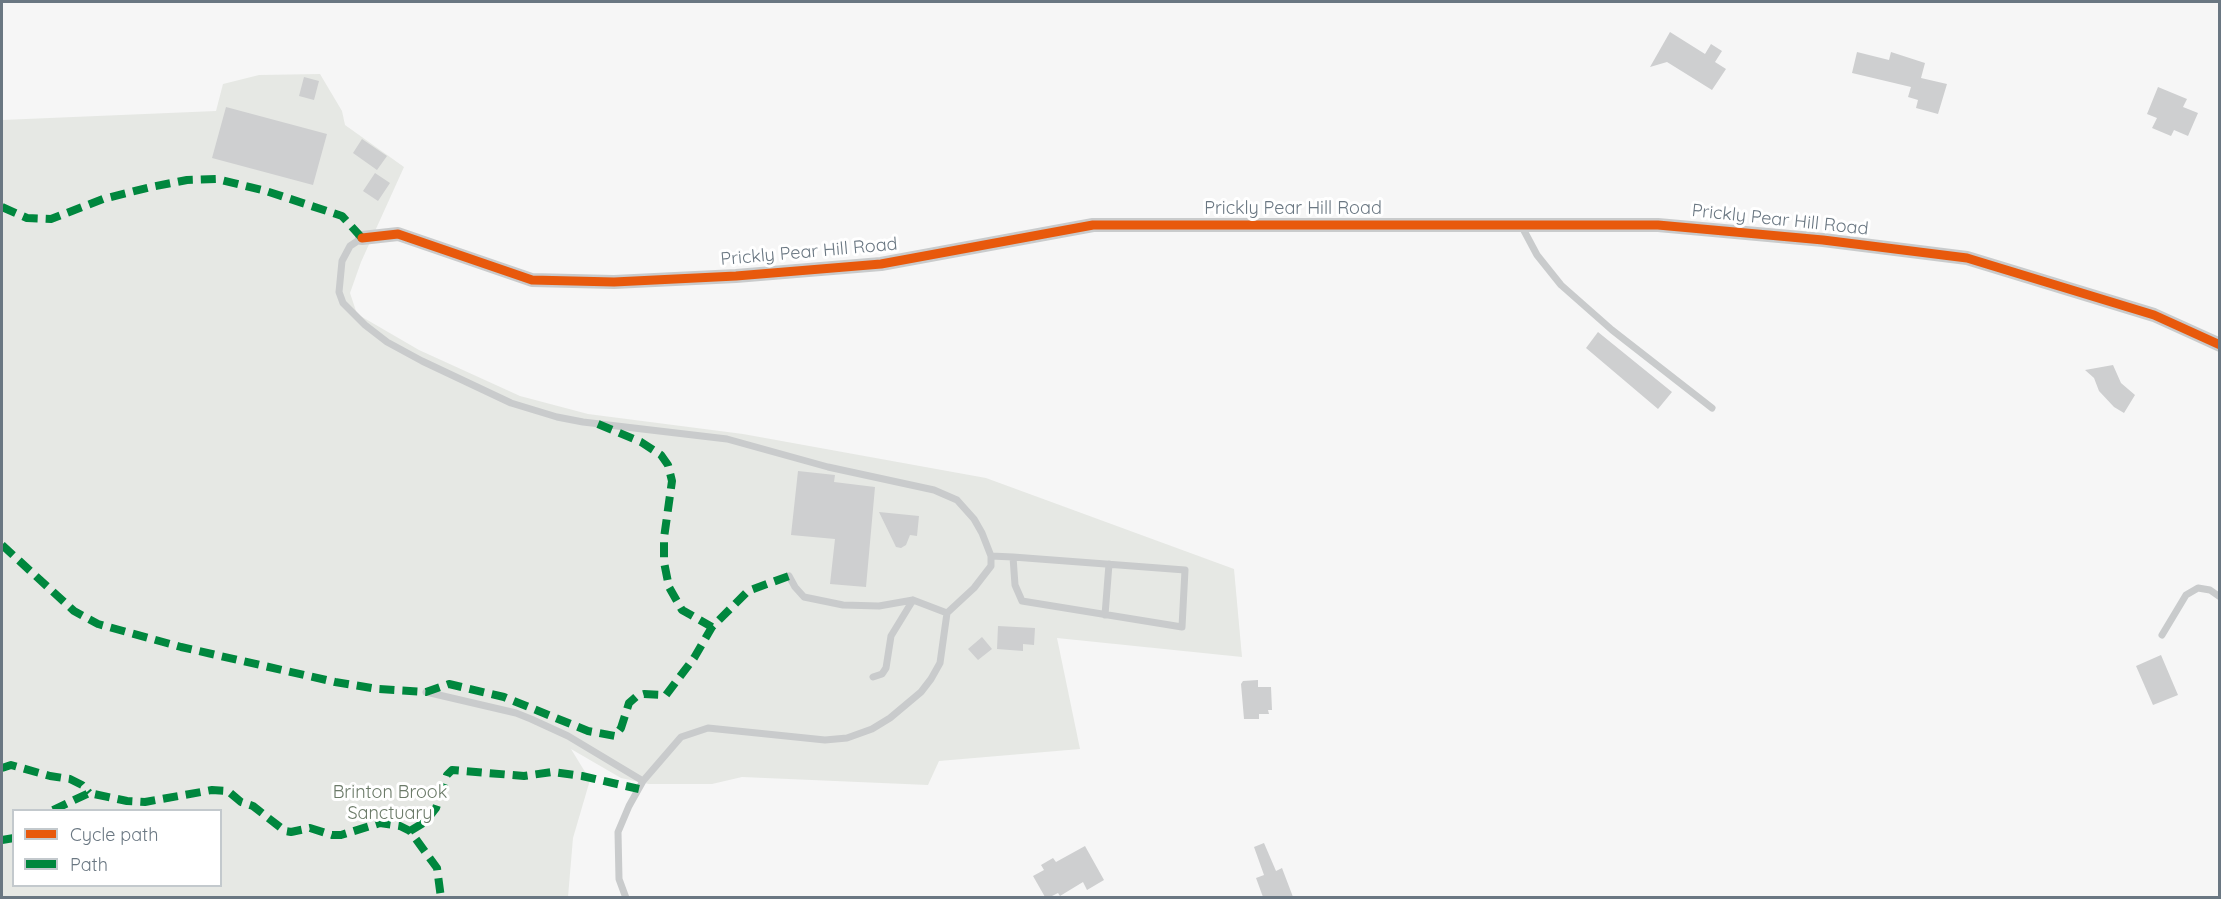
<!DOCTYPE html>
<style>
body{margin:0}
#map{position:relative;width:2221px;height:899px;overflow:hidden;background:#f6f6f6;font-family:Quicksand,sans-serif}
canvas{display:block}
.frame{position:absolute;inset:0;border:3px solid #6a7782;pointer-events:none}
.legend{position:absolute;left:12px;top:809px;width:210px;height:78px;box-sizing:border-box;background:#fff;border:2px solid #c3c9cd;margin:0;padding:8px 10px;list-style:none;font-size:18px;color:#6a7782}
.legend li{display:flex;align-items:center;gap:12px;height:30px}
.legend b{width:30px;border:2px solid #c3c9cd}
</style>
<div id="map">
<canvas width="2221" height="899"></canvas>
<div class="frame"></div>
<ul class="legend">
<li><b style="height:8px;background:#e8590c"></b>Cycle path</li>
<li><b style="height:8px;background:#00873e"></b>Path</li>
</ul>
</div>
<script>
const ctx = document.querySelector('canvas').getContext('2d');
ctx.lineJoin = 'round';
function fillPath(path, color) { ctx.fillStyle = color; ctx.fill(path, 'evenodd'); }
const toPath = rows => new Path2D(rows.map(r => 'M' + r).join(''));
function trace(path, color, width, dash) { ctx.strokeStyle = color; ctx.lineWidth = width; ctx.lineCap = dash ? 'butt' : 'round'; ctx.setLineDash(dash || []); ctx.stroke(path); }
function drawText(font, color, halo, rows, align = 'center') {
  ctx.font = font + ' Quicksand,sans-serif'; ctx.lineWidth = 6; ctx.setLineDash([]); ctx.textBaseline = 'middle'; ctx.strokeStyle = halo; ctx.fillStyle = color; for (const [text, x, y, turn = 0] of rows) {
    ctx.save(); ctx.translate(x, y); ctx.rotate((+turn || 0) * Math.PI / 180); ctx.textAlign = isNaN(turn) ? turn : align; if (halo) ctx.strokeText(text, 0, 0); ctx.fillText(text, 0, 0); ctx.restore();
  }
}
const green = toPath([
 [320,74,342,111,345,125,404,167,361,262,350,293,357,314,419,350,520,396,588,414,743,434,986,478,1234,569,1242,657,1057,638,1080,749,939,761,928,785,742,777,712,784,649,784,621,778,571,749,590,780,573,838,568,897,2,897,2,120,216,111,223,84,259,75],
 [14,810,220,810,220,886,14,886]
]);
const building = toPath([
 [1670,32,1705,54,1711,44,1722,51,1715,62,1726,69,1712,90,1667,62,1650,67],
 [1857,52,1889,60,1891,52,1925,63,1921,78,1947,84,1938,114,1916,108,1918,100,1908,97,1911,87,1852,73],
 [304,77,319,81,314,100,299,96],
 [2158,87,2187,99,2183,107,2198,113,2188,136,2174,130,2171,136,2152,128,2157,118,2147,114],
 [226,107,327,134,313,185,212,158],
 [362,139,387,156,377,170,353,153],
 [375,173,390,183,378,201,363,191],
 [1598,332,1672,392,1658,409,1586,348],
 [2113,365,2121,383,2135,395,2124,413,2114,407,2099,391,2094,378,2085,370],
 [798,471,835,475,834,482,875,487,866,587,830,584,835,539,791,535],
 [879,512,919,516,917,536,910,535,906,545,901,548,896,547],
 [998,626,1035,628,1034,645,1023,644,1023,651,997,649],
 [982,637,992,649,978,660,968,649],
 [2161,655,2178,695,2153,705,2136,666],
 [1258,680,1258,687,1271,687,1272,710,1268,710,1269,714,1259,714,1259,719,1244,719,1241,684,1243,681],
 [1264,843,1276,871,1282,868,1293,897,1263,897,1256,878,1264,875,1254,847],
 [1085,846,1104,880,1087,890,1083,882,1060,896,1058,893,1050,897,1045,897,1033,876,1044,870,1041,865,1053,858,1056,862]
]);
const service = toPath([
 [1521,225,1537,255,1561,285,1612,330,1712,408],
 [362,238,350,246,342,261,339,292,343,303,365,325,387,342,422,361,511,403,557,417,583,422,727,439,828,467,934,490,957,500,974,519,982,533,991,556,991,566,974,588,947,613,940,663,931,679,921,692,890,718,872,729,847,738,825,740,708,728,681,737,643,781,629,806,618,832,619,879,626,898],
 [991,556,1013,557,1185,570,1182,627,1022,601,1015,585,1013,557],
 [789,576,795,587,804,597,843,605,879,606,913,600,947,613],
 [1105,615,1109,564],
 [2162,635,2186,595,2198,588,2210,590,2220,597],
 [873,677,882,674,886,668,891,636,913,600],
 [426,692,516,713,531,719,568,736,643,781]
]);
const minor = toPath([
 [362,238,398,234,532,280,614,282,736,276,881,264,1093,225,1658,225,1823,240,1967,258,2154,315,2220,345]
]);
const quiet = toPath([
 [2,207,27,218,51,219,103,199,151,187,187,180,217,179,266,191,342,216,362,238],
 [598,424,641,442,661,455,668,465,672,481,664,538,664,562,669,587,682,610,712,627],
 [2,545,74,611,98,624,181,647,335,682,378,689,426,692,449,684,504,697,588,731,615,736,621,728,629,703,637,696,644,694,666,695,694,658,712,627,748,591,789,576],
 [2,768,11,765,50,776,70,779,82,785,89,793],
 [53,810,89,793,127,801,145,802,212,790,228,791,241,802,253,806,285,831,291,832,310,828,332,835,341,835,380,823,400,826,410,831,437,868,441,898],
 [410,831,425,822,436,808,447,775,452,770,524,776,552,772,582,776,639,789],
 [2,840,14,838]
]);
const cycleway = toPath([
 [362,238,398,234,532,280,614,282,736,276,881,264,1093,225,1658,225,1823,240,1967,258,2154,315,2220,345]
]);
const streetNames = [
 ["Prickly Pear Hill Road",1293,209],
 ["Prickly Pear Hill Road",1780,220,6],
 ["Prickly Pear Hill Road",809,252,-5]
];
const parkNames = [
 ["Brinton Brook",390,793],
 ["Sanctuary",390,814]
];
fillPath(green, '#e6e8e4');
fillPath(building, '#cecfd0');
trace(service, '#c9cbcc', 7);
trace(minor, '#c9cbcc', 14);
trace(quiet, '#00873e', 8, [15, 8]);
trace(cycleway, '#e8590c', 9);
drawText('18px', '#6a7782', '#fff', streetNames);
drawText('18px', '#6b7a68', '#fff', parkNames);
</script>
